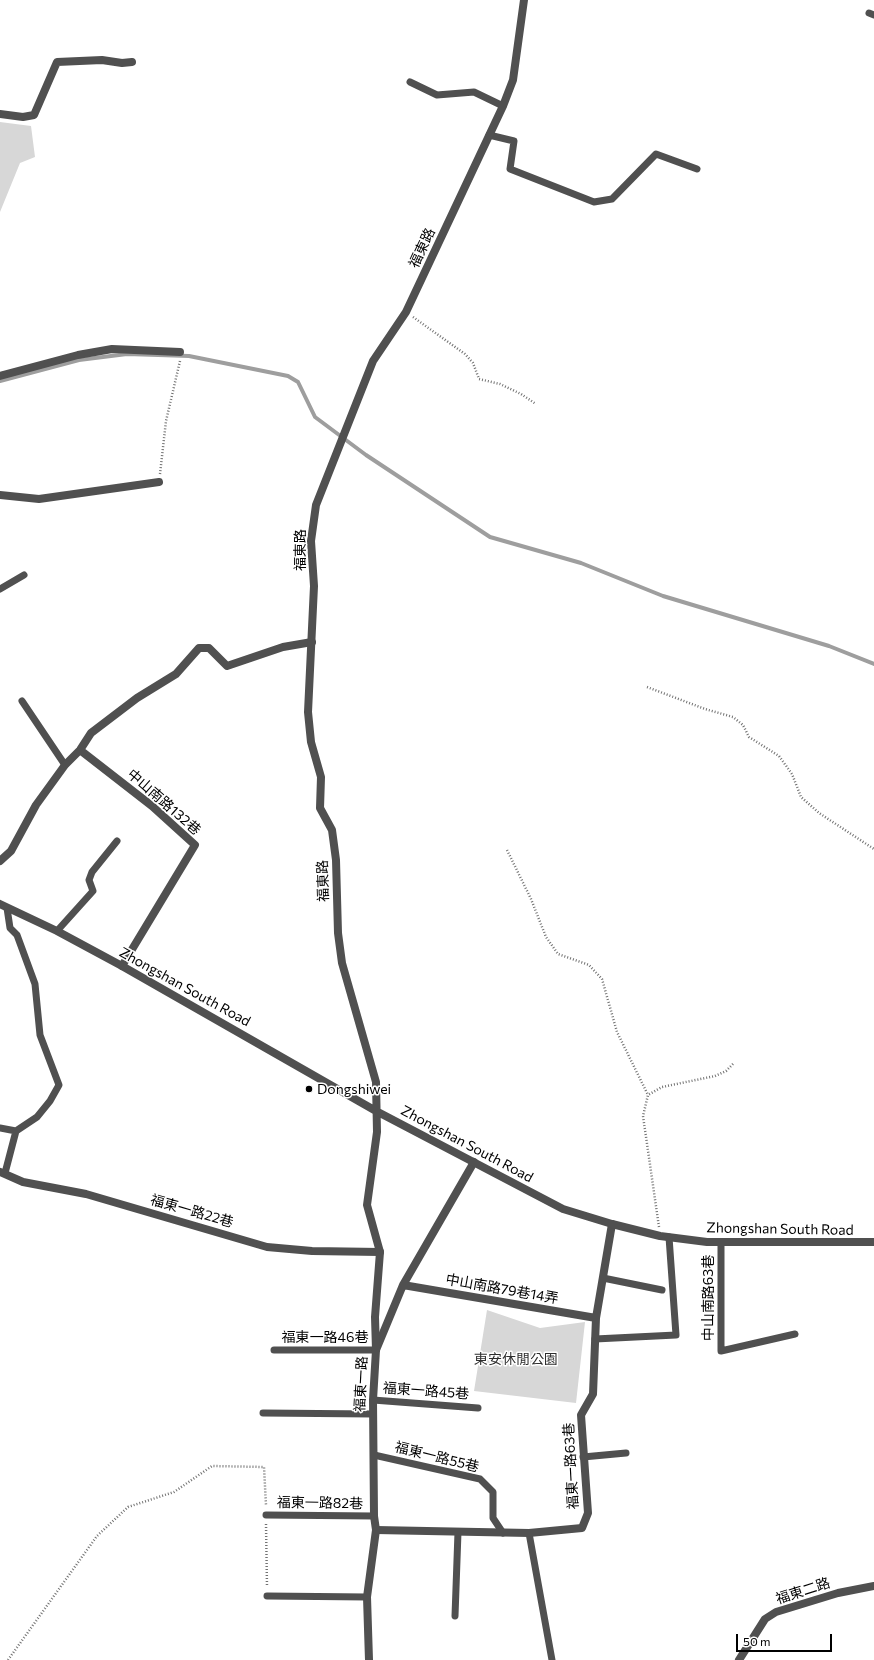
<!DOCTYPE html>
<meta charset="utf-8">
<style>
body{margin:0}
#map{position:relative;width:874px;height:1660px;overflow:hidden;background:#fff;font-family:Commissioner,sans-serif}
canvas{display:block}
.scale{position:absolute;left:736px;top:1634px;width:96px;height:18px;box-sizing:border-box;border:2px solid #000;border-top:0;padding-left:5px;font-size:12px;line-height:14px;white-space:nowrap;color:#000;-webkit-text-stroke:3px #fff;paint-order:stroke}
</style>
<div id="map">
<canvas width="874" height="1660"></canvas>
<div class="scale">50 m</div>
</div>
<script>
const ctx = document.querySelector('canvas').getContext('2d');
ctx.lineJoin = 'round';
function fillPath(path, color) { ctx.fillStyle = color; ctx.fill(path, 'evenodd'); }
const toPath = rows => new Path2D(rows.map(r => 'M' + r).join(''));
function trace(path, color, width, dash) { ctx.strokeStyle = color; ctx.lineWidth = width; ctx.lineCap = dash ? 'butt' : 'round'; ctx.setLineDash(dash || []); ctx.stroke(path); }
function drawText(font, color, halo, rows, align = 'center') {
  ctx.font = font + ' Commissioner,"Noto Sans TC",sans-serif'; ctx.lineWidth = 3; ctx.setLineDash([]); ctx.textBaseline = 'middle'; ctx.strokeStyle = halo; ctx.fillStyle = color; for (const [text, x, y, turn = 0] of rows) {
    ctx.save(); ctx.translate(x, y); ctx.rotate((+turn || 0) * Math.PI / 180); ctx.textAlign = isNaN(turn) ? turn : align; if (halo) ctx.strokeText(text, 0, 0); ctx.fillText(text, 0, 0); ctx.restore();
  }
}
const green = toPath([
 [0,122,31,126,35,157,20,163,0,212],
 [487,1310,540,1328,585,1322,576,1403,474,1391]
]);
const stream = toPath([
 [0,381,79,360,127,354,189,356,288,376,298,382,315,417,366,455,490,537,581,563,663,596,829,646,874,664]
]);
const path = toPath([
 [413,317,465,354,473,363,479,379,500,384,521,394,536,404],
 [160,474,166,421,180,361],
 [647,687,705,709,733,717,743,725,749,737,779,756,792,774,801,797,819,813,874,849],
 [507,850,531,899,546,937,558,954,589,965,602,979,617,1032,648,1095],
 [659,1227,643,1116,648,1095,662,1087,715,1076,726,1071,734,1063],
 [266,1524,267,1587],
 [8,1660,97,1536,128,1507,174,1492,212,1466,264,1467,266,1505]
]);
const service = toPath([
 [869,13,874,15],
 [410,82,437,95,474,92,503,106],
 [489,135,514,141,510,169,594,202,612,199,656,154,697,169],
 [0,589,24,575],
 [22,701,65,765],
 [57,931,93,891,89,880,92,872,117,841],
 [0,1128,16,1131,37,1117,50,1101,59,1085,40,1035,35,984,17,935,10,928,7,908],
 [5,1173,16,1131],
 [721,1242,721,1351,795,1334],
 [603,1278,662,1290],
 [595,1339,676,1335,669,1237],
 [274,1350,376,1350],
 [373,1400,478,1408],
 [263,1413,373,1414],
 [374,1455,480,1479,493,1492,493,1518,503,1533],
 [583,1457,626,1453],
 [266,1515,374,1516],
 [529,1533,552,1660],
 [267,1596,367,1597],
 [455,1616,458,1532]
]);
const minor = toPath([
 [0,114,23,117,34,115,57,62,102,60,122,63,132,62],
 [0,376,78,355,112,349,180,352],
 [0,495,39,499,159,482],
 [80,750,152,806,195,845,122,966],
 [0,861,11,851,36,805,65,765,80,750,91,733,137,698,176,674,199,648,209,648,227,666,283,647,312,642],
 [0,1172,23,1182,86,1194,267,1247,312,1251,380,1252],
 [403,1285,596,1318],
 [376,1350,403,1285,474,1162],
 [376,1530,529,1533,582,1528,588,1513,581,1415,593,1394,596,1318,612,1224],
 [739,1660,765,1619,776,1612,838,1593,874,1586]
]);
const tertiary = toPath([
 [0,904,57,931,122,966,376,1111,563,1209,612,1224,660,1236,707,1242,874,1242],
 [369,1660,367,1597,376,1530,374,1516,373,1400,376,1350,375,1317,380,1252,367,1205,377,1132,376,1082,342,963,338,933,336,860,332,830,320,808,321,777,311,742,308,712,314,586,311,541,316,505,373,361,406,312,503,106,513,80,524,0]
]);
const markers = [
 [309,1089,4,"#000"]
];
const streetNames = [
 ["福東路",422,248,-65],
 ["福東路",300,550,-90],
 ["中山南路132巷",164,802,41],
 ["福東路",323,881,-92],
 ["Zhongshan South Road",185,987,29],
 ["Zhongshan South Road",467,1144,28],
 ["福東一路22巷",192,1211,16],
 ["Zhongshan South Road",780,1229,1],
 ["中山南路79巷14弄",502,1289,10],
 ["中山南路63巷",708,1298,-90],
 ["福東一路46巷",325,1337],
 ["福東一路",361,1384,-87],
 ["福東一路45巷",426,1391,4],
 ["福東一路55巷",437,1457,14],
 ["福東一路63巷",571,1466,-93],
 ["福東一路82巷",320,1503,1],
 ["福東二路",803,1591,-18]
];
const poiNames = [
 ["Dongshiwei",317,1089]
];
const parkNames = [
 ["東安休閒公園",516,1359]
];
fillPath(green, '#d7d7d7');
trace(stream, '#9e9e9e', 4);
trace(path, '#727272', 2.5, [1, 2]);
trace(service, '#505050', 7);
trace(minor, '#505050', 8);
trace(tertiary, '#505050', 8);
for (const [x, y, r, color] of markers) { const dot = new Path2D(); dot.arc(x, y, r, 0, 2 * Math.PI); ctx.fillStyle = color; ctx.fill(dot); trace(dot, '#fff', 1.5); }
drawText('14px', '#000', '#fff', streetNames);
drawText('14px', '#000', '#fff', poiNames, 'left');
drawText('14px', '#2e2e2e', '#fff', parkNames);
</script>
